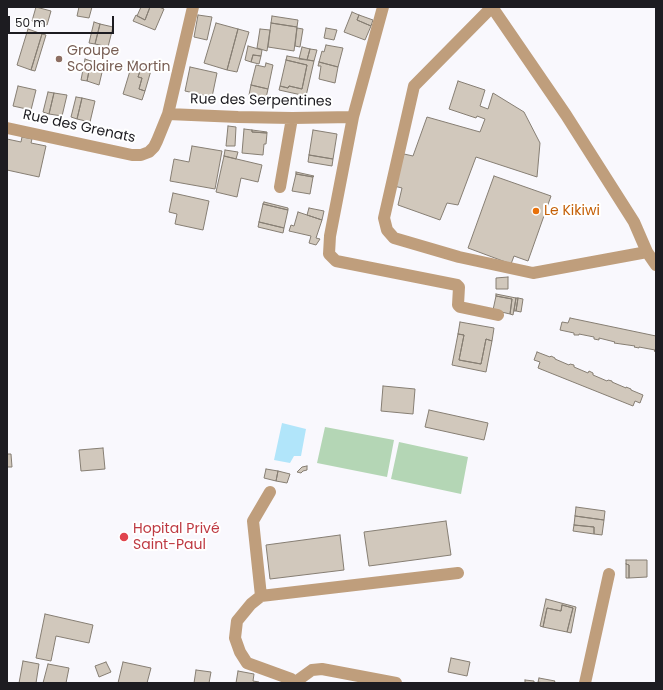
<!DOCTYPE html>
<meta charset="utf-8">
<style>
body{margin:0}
#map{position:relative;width:663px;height:690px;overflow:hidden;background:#f9f8fd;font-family:Poppins,sans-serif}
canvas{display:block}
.frame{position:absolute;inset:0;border:8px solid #1d1c21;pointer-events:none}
.scale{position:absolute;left:8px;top:16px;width:106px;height:18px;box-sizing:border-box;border:2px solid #1d1c21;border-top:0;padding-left:5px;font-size:12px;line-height:14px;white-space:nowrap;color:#1d1c21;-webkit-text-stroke:3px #fff;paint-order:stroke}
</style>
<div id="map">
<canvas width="663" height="690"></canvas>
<div class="frame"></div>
<div class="scale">50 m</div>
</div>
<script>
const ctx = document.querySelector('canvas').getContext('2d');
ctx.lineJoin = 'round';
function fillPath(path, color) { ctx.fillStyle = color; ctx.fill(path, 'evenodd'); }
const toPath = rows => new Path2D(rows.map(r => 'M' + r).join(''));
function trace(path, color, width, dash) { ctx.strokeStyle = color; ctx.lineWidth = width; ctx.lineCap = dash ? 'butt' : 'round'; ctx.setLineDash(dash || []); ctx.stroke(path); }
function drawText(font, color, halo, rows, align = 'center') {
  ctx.font = font + ' Poppins,sans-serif'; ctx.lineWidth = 4; ctx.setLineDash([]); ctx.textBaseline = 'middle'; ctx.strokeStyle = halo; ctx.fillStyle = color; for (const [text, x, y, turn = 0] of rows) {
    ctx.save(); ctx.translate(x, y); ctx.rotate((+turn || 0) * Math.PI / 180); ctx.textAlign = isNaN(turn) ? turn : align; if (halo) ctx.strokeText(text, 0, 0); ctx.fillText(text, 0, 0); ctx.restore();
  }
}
const green = toPath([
 [325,427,394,440,387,477,317,463],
 [399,442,468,457,461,494,391,479]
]);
const water = toPath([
 [282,423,306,429,301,456,294,456,290,463,274,460]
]);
const building = toPath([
 [36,7,51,11,47,25,32,21,36,7],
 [79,7,92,7,89,18,77,16,79,7],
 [141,7,150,7,145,20,137,16,141,7],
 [150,7,159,7,164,9,155,30,133,21,136,15,145,20,150,7],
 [352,12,359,15,357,20,371,26,365,40,344,32,352,12],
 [198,15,212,17,207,40,194,37,198,15],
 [359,15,373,20,371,26,357,20,359,15],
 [272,16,298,20,297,27,271,23,272,16],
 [94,22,100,24,95,44,89,43,94,22],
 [216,23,238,29,227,70,204,63,216,23],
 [271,23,297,27,294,51,268,47,271,23],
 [100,24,113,27,108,47,95,44,100,24],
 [297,28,303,29,300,47,295,46,297,28],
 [326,28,337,30,334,40,324,38,326,28],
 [28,29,42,34,31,70,17,65,28,29],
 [238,29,249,32,237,72,227,70,238,29],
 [260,29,270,30,267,51,257,48,260,29],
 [42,34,46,35,35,71,31,70,42,34],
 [326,45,343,48,338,67,319,62,322,51,324,52,326,45],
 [248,46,262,50,261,56,253,55,251,62,245,60,248,46],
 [302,47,310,49,307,60,299,59,302,47],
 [310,49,317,50,314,61,307,60,310,49],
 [253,55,261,56,259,64,251,62,253,55],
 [287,56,314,61,306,96,279,90,280,86,288,88,289,86,302,89,307,65,286,60,287,56],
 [85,59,91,61,87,81,81,80,85,59],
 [286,60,307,65,302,89,289,86,288,88,280,86,286,60],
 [91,61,104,64,99,85,87,81,91,61],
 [133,61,138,63,136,69,140,71,138,77,142,78,139,89,145,91,142,100,123,94,133,61],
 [319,62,338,67,335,83,319,79,321,66,318,66,319,62],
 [138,63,152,67,145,91,139,89,142,78,138,77,140,71,136,69,138,63],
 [266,63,273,65,268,89,251,85,256,65,265,67,266,63],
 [190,67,217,73,212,97,185,91,190,67],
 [458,81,485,90,480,106,488,109,493,93,524,112,540,143,537,177,476,157,458,205,447,203,440,220,398,205,402,188,394,186,404,154,413,156,427,117,480,132,485,119,477,116,476,118,449,109,458,81],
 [251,85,268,89,266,98,249,95,251,85],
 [18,86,36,90,31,110,13,106,18,86],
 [48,92,54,93,49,114,43,112,48,92],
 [54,93,67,95,62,116,49,114,54,93],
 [76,97,82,98,77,119,71,117,76,97],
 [82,98,95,101,90,122,77,119,82,98],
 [228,126,236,127,235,146,226,146,228,126],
 [244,129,252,130,252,132,267,133,266,144,264,144,263,155,242,153,244,129],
 [252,130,267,132,267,133,252,132,252,130],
 [313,130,337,134,333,159,309,155,313,130],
 [22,137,32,139,31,143,46,146,39,177,7,170,7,139,21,142,22,137],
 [192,146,222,151,215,189,170,181,174,159,189,162,192,146],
 [225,150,238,152,236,159,224,156,225,150],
 [309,155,333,159,332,166,308,162,309,155],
 [224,156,262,165,258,182,241,178,237,197,216,192,224,156],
 [296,172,314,176,313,177,296,174,296,172],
 [296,174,313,177,310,194,292,191,296,174],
 [494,176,551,196,528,261,514,256,511,264,468,248,494,176],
 [173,193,209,201,203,230,175,224,177,214,169,212,173,193],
 [264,202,288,208,288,210,263,204,264,202],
 [263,204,288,210,284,228,259,222,263,204],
 [309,208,324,211,322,220,307,215,309,208],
 [298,212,322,220,316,238,320,239,316,245,309,243,311,236,289,231,291,225,294,226,298,212],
 [259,222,284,228,283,233,258,227,259,222],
 [508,277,508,289,496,289,496,278,508,277],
 [496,294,516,298,513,315,510,314,512,299,496,296,496,294],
 [496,296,512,299,510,314,493,310,496,296],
 [516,298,518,298,516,311,514,311,516,298],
 [518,298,523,299,521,312,516,311,518,298],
 [570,318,656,336,656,352,654,351,655,350,639,347,639,348,634,347,635,346,614,343,615,342,599,338,599,340,594,339,594,337,579,334,579,335,574,335,574,333,560,330,562,322,568,323,570,318],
 [460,322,494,328,492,341,486,339,481,364,459,360,464,335,458,334,460,322],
 [458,334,464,335,459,360,481,364,486,339,492,341,486,372,452,365,458,334],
 [537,352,550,357,551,356,555,358,555,359,569,365,570,364,574,365,574,367,588,373,589,371,593,373,593,375,607,381,608,380,612,381,612,382,626,388,626,387,631,389,631,390,643,395,640,403,635,401,633,406,538,368,540,362,534,360,537,352],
 [383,386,415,389,413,414,381,411,383,386],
 [429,410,488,423,484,440,425,427,429,410],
 [103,448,105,469,81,471,79,450,103,448],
 [7,454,11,454,12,467,7,467,7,454],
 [307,466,307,470,303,471,301,473,297,472,302,467,307,466],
 [266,469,278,471,276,481,264,478,266,469],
 [278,471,290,474,287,483,276,481,278,471],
 [576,507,605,511,604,520,575,516,576,507],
 [575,516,604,520,602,535,594,534,594,527,574,525,575,516],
 [446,521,451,555,369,566,364,532,446,521],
 [574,525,594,527,594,534,573,531,574,525],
 [340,535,344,570,270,579,266,545,340,535],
 [626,560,647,560,647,577,629,578,629,565,626,564,626,560],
 [626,564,629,565,629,578,626,578,626,564],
 [546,599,576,607,571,633,567,632,573,608,562,605,561,611,547,608,543,627,540,626,546,599],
 [562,605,573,608,567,632,543,627,547,608,561,611,562,605],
 [45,614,93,625,89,643,56,636,51,661,36,658,45,614],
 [451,658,470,662,467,676,448,672,451,658],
 [23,661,39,664,36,683,19,683,23,661],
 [106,662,111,672,99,677,95,666,106,662],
 [123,662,151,668,147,683,118,683,123,662],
 [48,664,69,668,66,683,43,683,48,664],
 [196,670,211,672,209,683,194,683,196,670],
 [238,671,254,674,253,681,259,682,259,683,236,683,238,671],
 [539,678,555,681,554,683,544,683,538,682,539,678],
 [525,680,534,681,534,683,525,683,525,680]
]);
const minor = toPath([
 [383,7,353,117,330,236,329,254,336,261,457,285,459,287,458,305,460,307,498,315],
 [492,7,414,86,384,218,387,230,394,238,459,257,533,273,647,252],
 [492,7,566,115,634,222,647,252,656,265],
 [168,114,238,117,292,118,353,117],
 [7,128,132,155,141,155,149,152,154,147,157,141,168,114,193,7],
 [280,187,292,118],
 [261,596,253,521,270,492],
 [294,683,291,679,247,663,240,652,235,638,237,621,251,604,261,596,458,573],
 [294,683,312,670,322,669,396,683],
 [585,683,609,574]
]);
const markers = [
 [59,59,4,"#8d6e63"],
 [536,211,4,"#e8710a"],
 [124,537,5,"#e0444e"]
];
const educationNames = [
 ["Groupe",67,51],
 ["Scolaire Mortin",67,67]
];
const streetNames = [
 ["Rue des Serpentines",261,101,1],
 ["Rue des Grenats",79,127,12]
];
const foodNames = [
 ["Le Kikiwi",544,211]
];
const healthNames = [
 ["Hopital Privé",133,529],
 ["Saint-Paul",133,545]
];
fillPath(green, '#b4d6b5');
fillPath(water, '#b1e5fa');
fillPath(building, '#d1c8bc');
trace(building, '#867e73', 1);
trace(minor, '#bf9e7c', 12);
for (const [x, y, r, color] of markers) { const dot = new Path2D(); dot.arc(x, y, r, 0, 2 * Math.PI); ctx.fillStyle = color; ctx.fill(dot); trace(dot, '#fff', 1.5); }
drawText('14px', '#785e54', '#fff', educationNames, 'left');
drawText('14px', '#1d1c21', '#fff', streetNames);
drawText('14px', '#c56008', '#fff', foodNames, 'left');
drawText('14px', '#be3a42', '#fff', healthNames, 'left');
</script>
